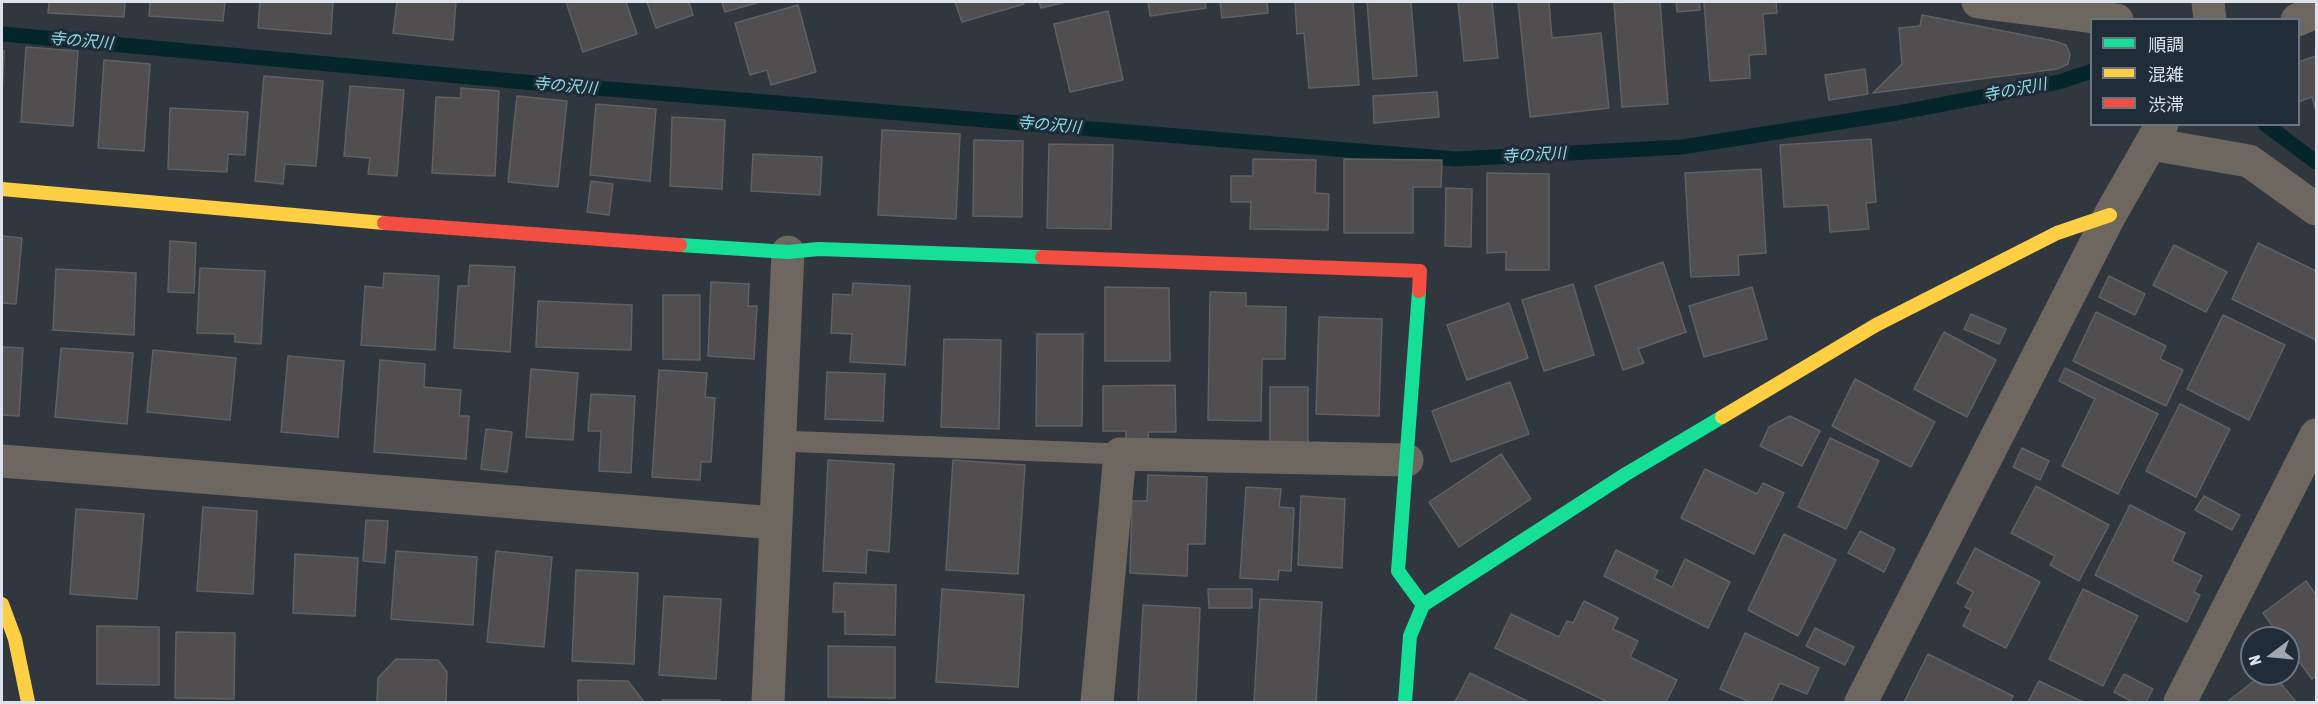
<!DOCTYPE html>
<meta charset="utf-8">
<style>
body{margin:0}
#map{position:relative;width:2318px;height:704px;overflow:hidden;background:#31373e;font-family:"Asap Condensed","Noto Sans JP",sans-serif}
canvas{display:block}
.frame{position:absolute;inset:0;border:3px solid #dce3ec;pointer-events:none}
.legend{position:absolute;left:2090px;top:18px;width:210px;height:108px;box-sizing:border-box;background:#212c39;border:2px solid #6c7581;margin:0;padding:8px 10px;list-style:none;font-size:18px;color:#dce3ec}
.legend li{display:flex;align-items:center;gap:12px;height:30px}
.legend b{width:30px;border:2px solid #6c7581}
.north{position:absolute;left:2240px;top:626px;width:60px;height:60px;box-sizing:border-box;background:#212c39;border:2px solid #6c7581;border-radius:50%;rotate:254deg;font-size:16px;font-weight:700;line-height:24px;text-align:center;color:#dce3ec}
.north::after{content:'';display:block;margin:auto;width:21px;height:27px;background:#a0a7af;clip-path:polygon(50% 0,100% 100%,50% 72%,0 100%)}
</style>
<div id="map">
<canvas width="2318" height="704"></canvas>
<div class="frame"></div>
<ul class="legend">
<li><b style="height:8px;background:#16e098"></b>順調</li>
<li><b style="height:8px;background:#ffcf43"></b>混雑</li>
<li><b style="height:8px;background:#f24e42"></b>渋滞</li>
</ul>
<div class="north">N</div>
</div>
<script>
const ctx = document.querySelector('canvas').getContext('2d');
ctx.lineJoin = 'round';
const toPath = rows => new Path2D(rows.map(r => 'M' + r).join(''));
function trace(path, color, width, dash) { ctx.strokeStyle = color; ctx.lineWidth = width; ctx.lineCap = dash ? 'butt' : 'round'; ctx.setLineDash(dash || []); ctx.stroke(path); }
function fillPath(path, color) { ctx.fillStyle = color; ctx.fill(path, 'evenodd'); }
function drawText(font, color, halo, rows, align = 'center') {
  ctx.font = font + ' "Asap Condensed","Noto Sans JP",sans-serif'; ctx.lineWidth = 6; ctx.setLineDash([]); ctx.textBaseline = 'middle'; ctx.strokeStyle = halo; ctx.fillStyle = color; for (const [text, x, y, turn = 0] of rows) {
    ctx.save(); ctx.translate(x, y); ctx.rotate((+turn || 0) * Math.PI / 180); ctx.textAlign = isNaN(turn) ? turn : align; if (halo) ctx.strokeText(text, 0, 0); ctx.fillText(text, 0, 0); ctx.restore();
  }
}
const stream = toPath([
 [2,34,524,82,1456,159,1682,147,1897,113,2059,82,2092,71],
 [2265,124,2316,162]
]);
const building = toPath([
 [49,2,125,2,124,17,48,13,49,2],
 [150,2,225,2,223,21,149,16,150,2],
 [260,2,333,2,331,34,258,28,260,2],
 [397,2,456,2,453,40,393,33,397,2],
 [566,2,626,2,637,34,583,52,566,2],
 [647,2,689,2,693,15,656,28,647,2],
 [722,2,760,2,725,12,722,2],
 [955,2,1023,2,1024,4,962,22,955,2],
 [1039,2,1066,2,1041,8,1039,2],
 [1148,2,1205,2,1206,8,1150,16,1148,2],
 [1220,2,1267,2,1268,13,1222,18,1220,2],
 [1295,2,1353,2,1359,85,1309,88,1304,33,1297,34,1295,2],
 [1367,2,1411,2,1417,76,1373,79,1367,2],
 [1458,2,1492,2,1498,58,1464,61,1458,2],
 [1518,2,1549,2,1552,38,1601,33,1609,108,1530,117,1518,2],
 [1640,2,1660,2,1668,104,1622,107,1614,3,1640,2],
 [1676,2,1699,2,1700,10,1677,12,1676,2],
 [1704,2,1776,2,1777,13,1763,14,1766,54,1749,55,1750,78,1710,81,1704,2],
 [798,5,816,72,771,85,767,70,750,75,735,23,798,5],
 [1108,11,1123,80,1070,92,1054,24,1108,11],
 [1922,15,2054,41,2066,45,2070,54,2068,64,2057,69,1873,93,1902,64,1899,28,1920,26,1922,15],
 [26,47,78,51,73,126,21,122,26,47],
 [2,51,4,51,2,97,2,51],
 [2316,56,2316,111,2312,97,2298,102,2298,62,2316,56],
 [104,60,150,64,144,151,98,148,104,60],
 [1865,69,1868,94,1829,100,1825,75,1865,69],
 [264,76,323,81,316,166,285,164,283,184,255,181,264,76],
 [350,86,404,90,397,176,368,174,370,158,344,156,350,86],
 [461,88,499,91,495,176,432,173,436,97,461,98,461,88],
 [1437,92,1439,117,1374,123,1373,96,1437,92],
 [517,96,567,101,558,187,508,182,517,96],
 [596,104,656,109,650,181,590,175,596,104],
 [170,108,248,112,245,155,228,154,227,172,168,169,170,108],
 [672,117,725,120,722,189,670,186,672,117],
 [882,130,960,134,956,219,878,215,882,130],
 [1871,139,1876,202,1866,203,1869,229,1830,232,1828,205,1784,207,1780,145,1871,139],
 [974,140,1023,141,1022,217,973,216,974,140],
 [1049,144,1113,145,1111,229,1047,228,1049,144],
 [753,154,822,157,820,195,751,191,753,154],
 [1253,159,1316,160,1315,193,1329,194,1328,230,1250,229,1251,202,1231,202,1231,176,1253,176,1253,159],
 [1344,159,1442,160,1441,187,1413,187,1413,233,1344,233,1344,159],
 [1761,169,1766,253,1738,255,1739,275,1691,277,1685,173,1761,169],
 [1487,173,1549,174,1549,270,1506,270,1506,252,1487,253,1487,173],
 [591,181,613,184,609,215,587,212,591,181],
 [1446,188,1472,189,1471,247,1445,246,1446,188],
 [2,236,22,238,16,304,2,303,2,236],
 [170,241,196,243,194,293,168,292,170,241],
 [2258,243,2316,271,2316,340,2232,299,2258,243],
 [2174,245,2227,272,2206,312,2153,285,2174,245],
 [1663,262,1686,332,1638,349,1644,363,1623,370,1595,286,1663,262],
 [470,265,515,267,510,352,454,348,458,286,468,286,470,265],
 [200,268,265,271,261,344,235,342,235,334,197,333,200,268],
 [56,269,136,273,134,335,53,330,56,269],
 [384,273,439,276,435,350,361,345,365,286,383,288,384,273],
 [2109,276,2145,294,2135,315,2099,297,2109,276],
 [711,282,749,284,748,306,757,306,754,359,708,356,711,282],
 [853,283,910,286,905,365,850,362,852,334,831,333,833,294,852,295,853,283],
 [1573,284,1594,355,1544,371,1522,300,1573,284],
 [1105,287,1169,288,1170,361,1105,361,1105,287],
 [1752,287,1767,339,1704,357,1689,306,1752,287],
 [1210,292,1246,293,1246,306,1286,307,1285,359,1262,359,1261,421,1208,420,1210,292],
 [663,295,700,295,700,360,663,359,663,295],
 [538,301,632,305,631,350,536,347,538,301],
 [1509,303,1528,358,1467,380,1447,325,1509,303],
 [2096,312,2166,346,2160,359,2183,370,2166,406,2073,361,2096,312],
 [1971,314,2006,329,1999,344,1964,329,1971,314],
 [2223,315,2285,345,2249,420,2187,389,2223,315],
 [1319,317,1382,319,1379,416,1316,414,1319,317],
 [1944,332,1996,360,1967,417,1914,389,1944,332],
 [1037,334,1083,334,1082,426,1036,426,1037,334],
 [944,339,1001,340,999,429,941,427,944,339],
 [2,347,23,348,19,416,2,415,2,347],
 [61,348,133,353,127,424,55,417,61,348],
 [153,350,236,358,230,420,147,412,153,350],
 [288,356,344,361,338,437,281,432,288,356],
 [380,360,425,364,424,387,461,390,459,416,469,416,466,459,374,452,380,360],
 [2065,368,2158,414,2118,494,2062,466,2095,399,2059,381,2065,368],
 [531,369,578,373,573,440,526,437,531,369],
 [659,370,707,373,705,397,715,398,711,462,701,462,700,480,652,477,659,370],
 [827,372,885,374,883,421,825,419,827,372],
 [1855,379,1935,422,1911,467,1832,426,1855,379],
 [1510,382,1529,434,1451,462,1432,411,1510,382],
 [1175,385,1176,432,1148,432,1149,442,1126,442,1126,431,1103,431,1103,386,1175,385],
 [1270,387,1308,387,1308,443,1270,443,1270,387],
 [591,394,635,396,631,473,599,471,601,431,588,431,591,394],
 [2180,404,2230,429,2196,497,2146,471,2180,404],
 [1790,416,1820,431,1802,466,1760,446,1769,427,1790,416],
 [486,429,512,432,507,472,481,469,486,429],
 [1830,438,1879,461,1846,529,1798,507,1830,438],
 [2022,448,2049,461,2040,480,2013,467,2022,448],
 [1501,454,1531,499,1459,547,1429,502,1501,454],
 [828,460,894,464,889,552,867,550,866,573,823,571,828,460],
 [953,460,1025,465,1018,574,946,570,953,460],
 [1705,469,1757,494,1763,483,1784,493,1754,554,1681,518,1705,469],
 [1148,475,1207,477,1205,544,1188,544,1187,576,1130,573,1132,501,1147,501,1148,475],
 [2036,486,2109,525,2079,581,2050,565,2055,556,2011,533,2036,486],
 [1246,487,1281,489,1279,507,1294,508,1291,571,1279,570,1278,580,1240,578,1246,487],
 [1301,496,1345,499,1342,568,1298,565,1301,496],
 [2204,496,2240,515,2232,530,2195,510,2204,496],
 [2130,505,2185,533,2172,561,2202,576,2194,592,2200,595,2187,622,2095,575,2130,505],
 [203,507,257,511,253,594,197,591,203,507],
 [76,509,144,514,137,599,70,594,76,509],
 [366,520,388,521,385,563,363,561,366,520],
 [1860,531,1895,549,1884,572,1848,553,1860,531],
 [1784,534,1836,560,1798,636,1748,610,1784,534],
 [1975,548,2040,582,2006,648,1963,626,1971,610,1965,607,1973,592,1957,583,1975,548],
 [1616,550,1658,571,1654,578,1672,587,1685,559,1730,582,1708,628,1604,576,1616,550],
 [396,551,477,557,473,625,391,619,396,551],
 [496,551,552,557,544,647,487,642,496,551],
 [295,554,358,558,355,616,293,613,295,554],
 [576,570,638,573,634,664,572,661,576,570],
 [2306,581,2316,595,2316,676,2312,679,2288,647,2288,638,2281,638,2263,613,2306,581],
 [834,583,896,585,895,635,845,634,845,612,833,612,834,583],
 [942,589,1024,595,1018,687,936,682,942,589],
 [1208,589,1252,589,1252,608,1209,608,1208,589],
 [2083,589,2138,616,2103,686,2049,659,2083,589],
 [664,596,721,599,716,679,659,675,664,596],
 [1260,599,1322,602,1316,702,1254,702,1260,599],
 [1584,601,1618,618,1613,629,1638,641,1630,657,1677,680,1666,702,1608,702,1495,648,1511,614,1559,637,1567,621,1573,623,1584,601],
 [1143,605,1200,608,1196,702,1138,702,1143,605],
 [97,626,159,627,159,685,97,684,97,626],
 [1815,628,1854,647,1845,665,1806,646,1815,628],
 [176,632,235,633,234,699,175,698,176,632],
 [1745,633,1819,668,1807,694,1780,683,1771,702,1750,702,1720,689,1745,633],
 [828,646,895,647,895,698,828,697,828,646],
 [1928,654,2013,696,2010,702,1904,702,1928,654],
 [396,659,438,660,447,672,446,702,377,702,378,678,396,659],
 [1470,673,1529,702,1455,702,1470,673],
 [2124,674,2153,689,2146,702,2133,702,2114,692,2124,674],
 [2263,674,2273,674,2296,702,2227,702,2263,674],
 [578,680,628,681,644,702,578,702,578,680],
 [2039,681,2083,702,2028,702,2039,681],
 [662,700,720,700,720,702,662,702,662,700]
]);
const lane = toPath([
 [780,441,1120,454]
]);
const street = toPath([
 [1978,2,2117,20],
 [2208,2,2210,20],
 [2297,20,2316,12],
 [2151,144,2249,161,2316,209],
 [2,461,775,523],
 [768,702,788,252],
 [1097,702,1120,454,1407,460],
 [1861,702,2110,215,2162,124],
 [2180,702,2316,435]
]);
const fast = toPath([
 [680,245,788,252,819,249,1042,257],
 [1423,605,1626,474,1722,417],
 [1405,702,1410,636,1423,605,1398,571,1419,291]
]);
const slow = toPath([
 [2,189,384,223],
 [1722,417,1876,325,2057,233,2110,215],
 [2,604,15,639,28,702]
]);
const jam = toPath([
 [384,223,680,245],
 [1042,257,1420,271,1419,291]
]);
const waterNames = [
 ["寺の沢川",81,41,5],
 ["寺の沢川",565,86,5],
 ["寺の沢川",2015,90,-11],
 ["寺の沢川",1049,125,5],
 ["寺の沢川",1534,155,-3]
];
trace(stream, '#04262a', 15);
fillPath(building, '#504e4e');
trace(building, '#616161', 1.5);
trace(lane, '#6d6760', 21);
trace(street, '#6d6760', 33);
trace(fast, '#16e098', 14);
trace(slow, '#ffcf43', 14);
trace(jam, '#f24e42', 14);
drawText('italic 16px', '#89dce8', '#212c39', waterNames);
</script>
